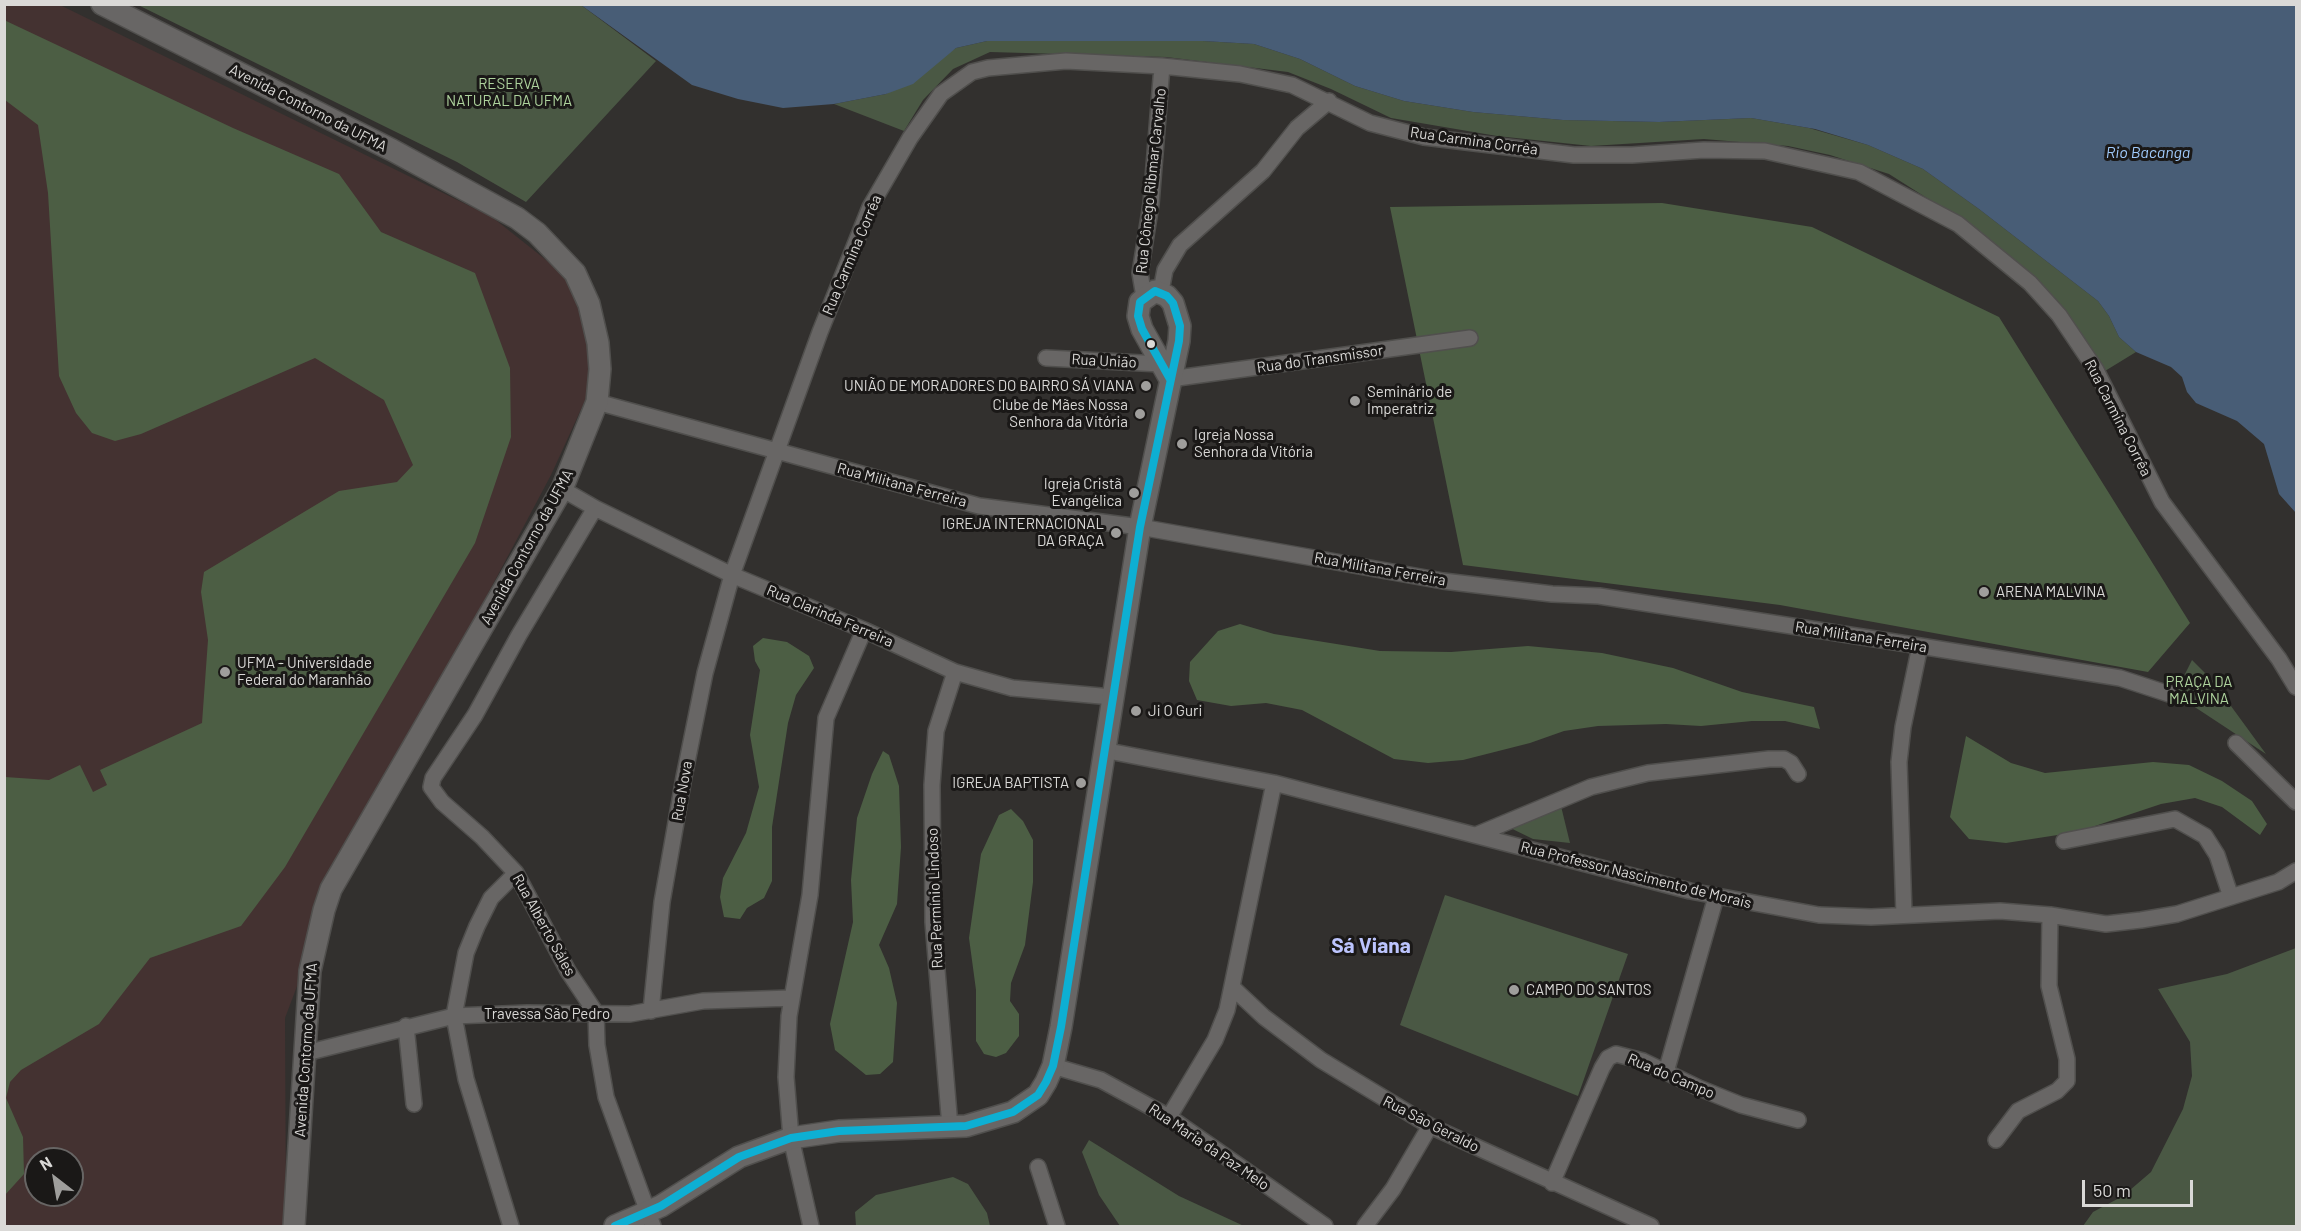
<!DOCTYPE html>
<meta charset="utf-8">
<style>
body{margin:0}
#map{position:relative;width:2301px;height:1231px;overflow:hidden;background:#32302e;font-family:Barlow,sans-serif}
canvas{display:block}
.frame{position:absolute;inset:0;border:6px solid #dad9d7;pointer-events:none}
.north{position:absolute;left:24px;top:1147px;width:60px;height:60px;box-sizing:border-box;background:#1a1817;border:2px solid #676564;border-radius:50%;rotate:329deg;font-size:16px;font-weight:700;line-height:24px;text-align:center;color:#dad9d7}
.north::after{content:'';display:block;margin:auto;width:21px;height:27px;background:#9f9e9c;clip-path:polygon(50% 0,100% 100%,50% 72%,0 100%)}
.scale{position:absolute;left:2082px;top:1180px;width:111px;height:27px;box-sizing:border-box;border:3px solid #dad9d7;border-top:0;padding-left:8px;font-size:18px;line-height:21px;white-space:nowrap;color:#dad9d7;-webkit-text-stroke:4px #1a1817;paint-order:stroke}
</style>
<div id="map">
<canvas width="2301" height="1231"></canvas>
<div class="frame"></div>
<div class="north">N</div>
<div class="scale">50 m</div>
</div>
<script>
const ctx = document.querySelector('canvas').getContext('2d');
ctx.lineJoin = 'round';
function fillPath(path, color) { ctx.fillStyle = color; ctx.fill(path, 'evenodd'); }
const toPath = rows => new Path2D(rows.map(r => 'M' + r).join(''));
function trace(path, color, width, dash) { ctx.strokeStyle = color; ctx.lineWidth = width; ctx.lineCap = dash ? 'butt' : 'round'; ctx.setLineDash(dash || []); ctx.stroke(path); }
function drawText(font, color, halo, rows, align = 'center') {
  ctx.font = font + ' Barlow,sans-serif'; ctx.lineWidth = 6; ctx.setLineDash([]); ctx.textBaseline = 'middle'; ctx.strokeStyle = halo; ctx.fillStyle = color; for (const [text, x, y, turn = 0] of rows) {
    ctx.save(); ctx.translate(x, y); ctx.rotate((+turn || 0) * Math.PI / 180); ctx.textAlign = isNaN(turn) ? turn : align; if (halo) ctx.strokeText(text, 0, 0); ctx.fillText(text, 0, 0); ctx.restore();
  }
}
const education = toPath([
 [4,5,60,5,492,217,580,287,599,370,551,475,341,870,285,1018,286,1216,283,1226,5,1226],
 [36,1159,72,1159,72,1195,36,1195]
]);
const green = toPath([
 [138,5,581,5,656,61,526,202,457,162],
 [987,41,1203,41,1254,44,1300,59,1355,86,1404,101,1473,112,1563,120,1659,122,1751,118,1809,128,1868,145,1923,169,1979,209,2098,301,2109,316,2119,337,2136,352,2105,371,2058,301,1971,226,1889,174,1830,155,1788,146,1704,139,1591,146,1497,136,1391,118,1331,89,1288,72,1166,57,990,52,953,69,923,100,904,131,834,104,886,94,956,48],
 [2192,660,2212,680,2266,754,2175,694],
 [1560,802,1570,843,1533,839,1496,821],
 [1445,895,1628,954,1578,1096,1400,1025],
 [2296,948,2296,1226,2083,1226,2093,1212,2123,1196,2151,1172,2183,1109,2192,1076,2190,1042,2158,989,2227,974],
 [1089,1140,1179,1196,1244,1226,1120,1226,1099,1195,1082,1152],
 [953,1177,968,1184,987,1213,990,1226,856,1226,855,1212,876,1195]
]);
const forest = toPath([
 [4,20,233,128,339,174,381,232,475,273,510,368,511,437,475,543,285,867,241,926,150,958,99,1024,21,1070,10,1082,6,1098,23,1137,24,1174,5,1195,5,777,49,780,80,765,93,792,107,785,100,770,202,723,208,640,201,592,204,572,339,491,397,482,413,465,384,400,315,358,141,434,115,441,92,433,76,413,59,376,48,193,38,125,5,100],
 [1662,203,1812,227,1999,317,2190,623,2148,672,1780,605,1463,565,1390,207],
 [1240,624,1274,634,1380,651,1451,652,1528,646,1602,653,1673,668,1742,692,1814,707,1820,729,1785,721,1752,721,1701,726,1666,724,1598,726,1564,731,1530,743,1463,760,1428,763,1394,759,1302,710,1266,703,1231,706,1197,700,1189,681,1190,662,1218,631],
 [763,638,787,642,809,656,814,668,796,695,788,723,772,827,772,881,764,898,747,908,740,919,724,917,720,897,723,878,746,833,759,787,750,735,760,670,755,661,753,646],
 [1966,736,2011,763,2045,773,2153,762,2189,765,2222,781,2252,801,2267,824,2260,835,2222,807,2195,798,2161,804,2077,832,2006,843,1969,839,1950,817],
 [883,751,889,755,899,786,901,847,897,904,879,945,889,968,897,1003,893,1062,880,1074,866,1075,835,1050,830,1024,853,922,851,880,857,818,872,774],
 [1011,809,1023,821,1033,840,1033,882,1025,945,1011,983,1010,1001,1019,1014,1019,1036,1006,1053,996,1057,984,1054,976,1041,976,990,969,938,981,854,999,815]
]);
const water = toPath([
 [581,5,2296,5,2296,513,2279,494,2264,444,2237,421,2196,403,2187,392,2182,377,2171,367,2136,352,2119,337,2109,316,2098,301,1979,209,1923,169,1868,145,1815,129,1751,118,1659,122,1563,120,1473,112,1404,101,1355,86,1300,59,1254,44,1203,41,987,41,956,48,913,84,886,94,834,104,783,108,738,99,692,85]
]);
const street = toPath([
 [1161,291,1165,270,1180,245,1263,171,1297,128,1329,101],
 [1144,297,1140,273,1151,204,1162,66],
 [1046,358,1161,364],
 [1170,379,1470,338],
 [597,402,979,506,1140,527,1443,581,1552,594,1599,596,1920,646,2120,678,2172,695],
 [562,489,595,508,732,575,864,630,955,672,1012,688,1112,697],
 [595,508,519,635,475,715,433,778,431,787,442,802,482,837,516,873,568,971,596,1013,597,1045,606,1097,653,1226],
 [2236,743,2296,802],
 [1103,750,1274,783,1690,891,1819,915,1871,917,2000,911,2050,915,2106,924,2141,920,2177,914,2278,882,2296,871],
 [1476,835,1591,787,1648,773,1769,759,1784,759,1791,763,1798,774],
 [2064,841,2175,819,2205,836,2217,855,2231,897],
 [1904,915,1899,762,1903,727,1920,646],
 [1232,987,1264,1017,1321,1060,1430,1126,1651,1226],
 [651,1011,662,902,684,777,705,673,732,575,820,332,870,207,910,138,941,94,972,72,988,68,1066,61,1162,66,1240,74,1292,85,1370,123,1424,137,1574,155,1632,155,1704,150,1765,151,1859,172,1958,224,2030,283,2059,315,2096,370,2162,502,2279,659,2296,687],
 [406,1026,414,1104],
 [306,1053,454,1016,527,1013,630,1014,703,1001,791,998],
 [1053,1066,1101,1080,1169,1117,1325,1226],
 [1666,1072,1716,897],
 [1169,1117,1215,1040,1227,1010,1274,783],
 [950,1127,933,922,932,785,936,731,955,672],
 [1996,1140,2018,1111,2057,1091,2067,1081,2067,1059,2049,986,2050,915],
 [1038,1167,1057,1226],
 [1552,1183,1602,1068,1608,1058,1616,1054,1643,1061,1699,1088,1741,1105,1798,1120],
 [511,1226,466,1079,454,1016,466,953,477,926,491,898,516,873],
 [811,1226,791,1138,786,1077,789,1016,810,895,826,718,864,630],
 [1365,1226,1393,1189,1430,1126]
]);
const secondary = toPath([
 [102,4,392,150,517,218,537,233,575,273,589,304,598,343,600,369,597,402,562,489,331,889,324,910,310,971,294,1226],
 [615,1226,661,1206,739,1157,791,1138,839,1131,966,1126,1013,1112,1038,1095,1046,1082,1053,1066,1061,1027,1140,527,1179,341,1180,326,1173,303,1167,296,1155,291,1140,302,1138,316,1142,329,1170,379]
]);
const bus1 = toPath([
 [615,1226,661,1206,739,1157,791,1138,839,1131,966,1126,1013,1112,1038,1095,1046,1082,1053,1066,1061,1027,1140,527,1179,341,1180,326,1173,303,1167,296,1155,291,1140,302,1138,316,1142,329,1170,379]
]);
const markers = [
 [1151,344,5,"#dad9d7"],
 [1146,386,6,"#9f9e9c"],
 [1355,401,6,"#9f9e9c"],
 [1140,414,6,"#9f9e9c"],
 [1182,444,6,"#9f9e9c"],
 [1134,493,6,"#9f9e9c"],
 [1116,533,6,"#9f9e9c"],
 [1984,592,6,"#9f9e9c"],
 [225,672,6,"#9f9e9c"],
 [1136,711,6,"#9f9e9c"],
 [1081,783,6,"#9f9e9c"],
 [1514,990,6,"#9f9e9c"]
];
const parkNames = [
 ["RESERVA",509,84],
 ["NATURAL DA UFMA",509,101],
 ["PRAÇA DA",2199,682],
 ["MALVINA",2199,699]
];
const streetNames = [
 ["Avenida Contorno da UFMA",308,108,27],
 ["Rua Carmina Corrêa",1474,141,8],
 ["Rua Cônego Ribmar Carvalho",1151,181,-84],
 ["Rua Carmina Corrêa",852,255,-67],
 ["Rua do Transmissor",1320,359,-8],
 ["Rua União",1104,361,3],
 ["Rua Carmina Corrêa",2118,418,63],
 ["Rua Militana Ferreira",902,485,15],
 ["Avenida Contorno da UFMA",527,547,-61],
 ["Rua Militana Ferreira",1380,569,10],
 ["Rua Clarinda Ferreira",830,616,23],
 ["Rua Militana Ferreira",1861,637,9],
 ["Rua Nova",682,791,-80],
 ["Rua Professor Nascimento de Morais",1636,875,14],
 ["Rua Permínio Lindoso",935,898,-92],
 ["Rua Alberto Sáles",544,925,61],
 ["Travessa São Pedro",547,1014],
 ["Avenida Contorno da UFMA",306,1050,-86],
 ["Rua do Campo",1671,1076,23],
 ["Rua São Geraldo",1431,1124,27],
 ["Rua Maria da Paz Melo",1209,1147,34]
];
const poiNames = [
 ["UNIÃO DE MORADORES DO BAIRRO SÁ VIANA",1134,386,"right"],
 ["Seminário de",1367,392],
 ["Imperatriz",1367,409],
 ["Clube de Mães Nossa",1128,405,"right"],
 ["Senhora da Vitória",1128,422,"right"],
 ["Igreja Nossa",1194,435],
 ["Senhora da Vitória",1194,452],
 ["Igreja Cristã",1122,484,"right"],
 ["Evangélica",1122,501,"right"],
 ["IGREJA INTERNACIONAL",1104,524,"right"],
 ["DA GRAÇA",1104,541,"right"],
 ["ARENA MALVINA",1996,592],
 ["UFMA - Universidade",237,663],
 ["Federal do Maranhão",237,680],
 ["Ji O Guri",1148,711],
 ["IGREJA BAPTISTA",1069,783,"right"],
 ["CAMPO DO SANTOS",1526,990]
];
const waterNames = [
 ["Rio Bacanga",2148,153]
];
const districtNames = [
 ["Sá Viana",1371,946]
];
fillPath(education, '#443231');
fillPath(green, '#4a5844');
fillPath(forest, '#4c5e44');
fillPath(water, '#485d76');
trace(street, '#504f4d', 18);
trace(secondary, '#504f4d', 24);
trace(street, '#686665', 15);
trace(secondary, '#686665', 21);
trace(bus1, '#0dafd3', 8);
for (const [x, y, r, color] of markers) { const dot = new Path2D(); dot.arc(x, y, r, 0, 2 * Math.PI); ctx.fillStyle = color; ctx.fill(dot); trace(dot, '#1a1817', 2); }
drawText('15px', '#aed39d', '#1a1817', parkNames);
drawText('15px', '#dad9d7', '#1a1817', streetNames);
drawText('15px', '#dad9d7', '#1a1817', poiNames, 'left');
drawText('italic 16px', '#a0cafb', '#1a1817', waterNames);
drawText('bold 21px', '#bcc4fd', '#1a1817', districtNames);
</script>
